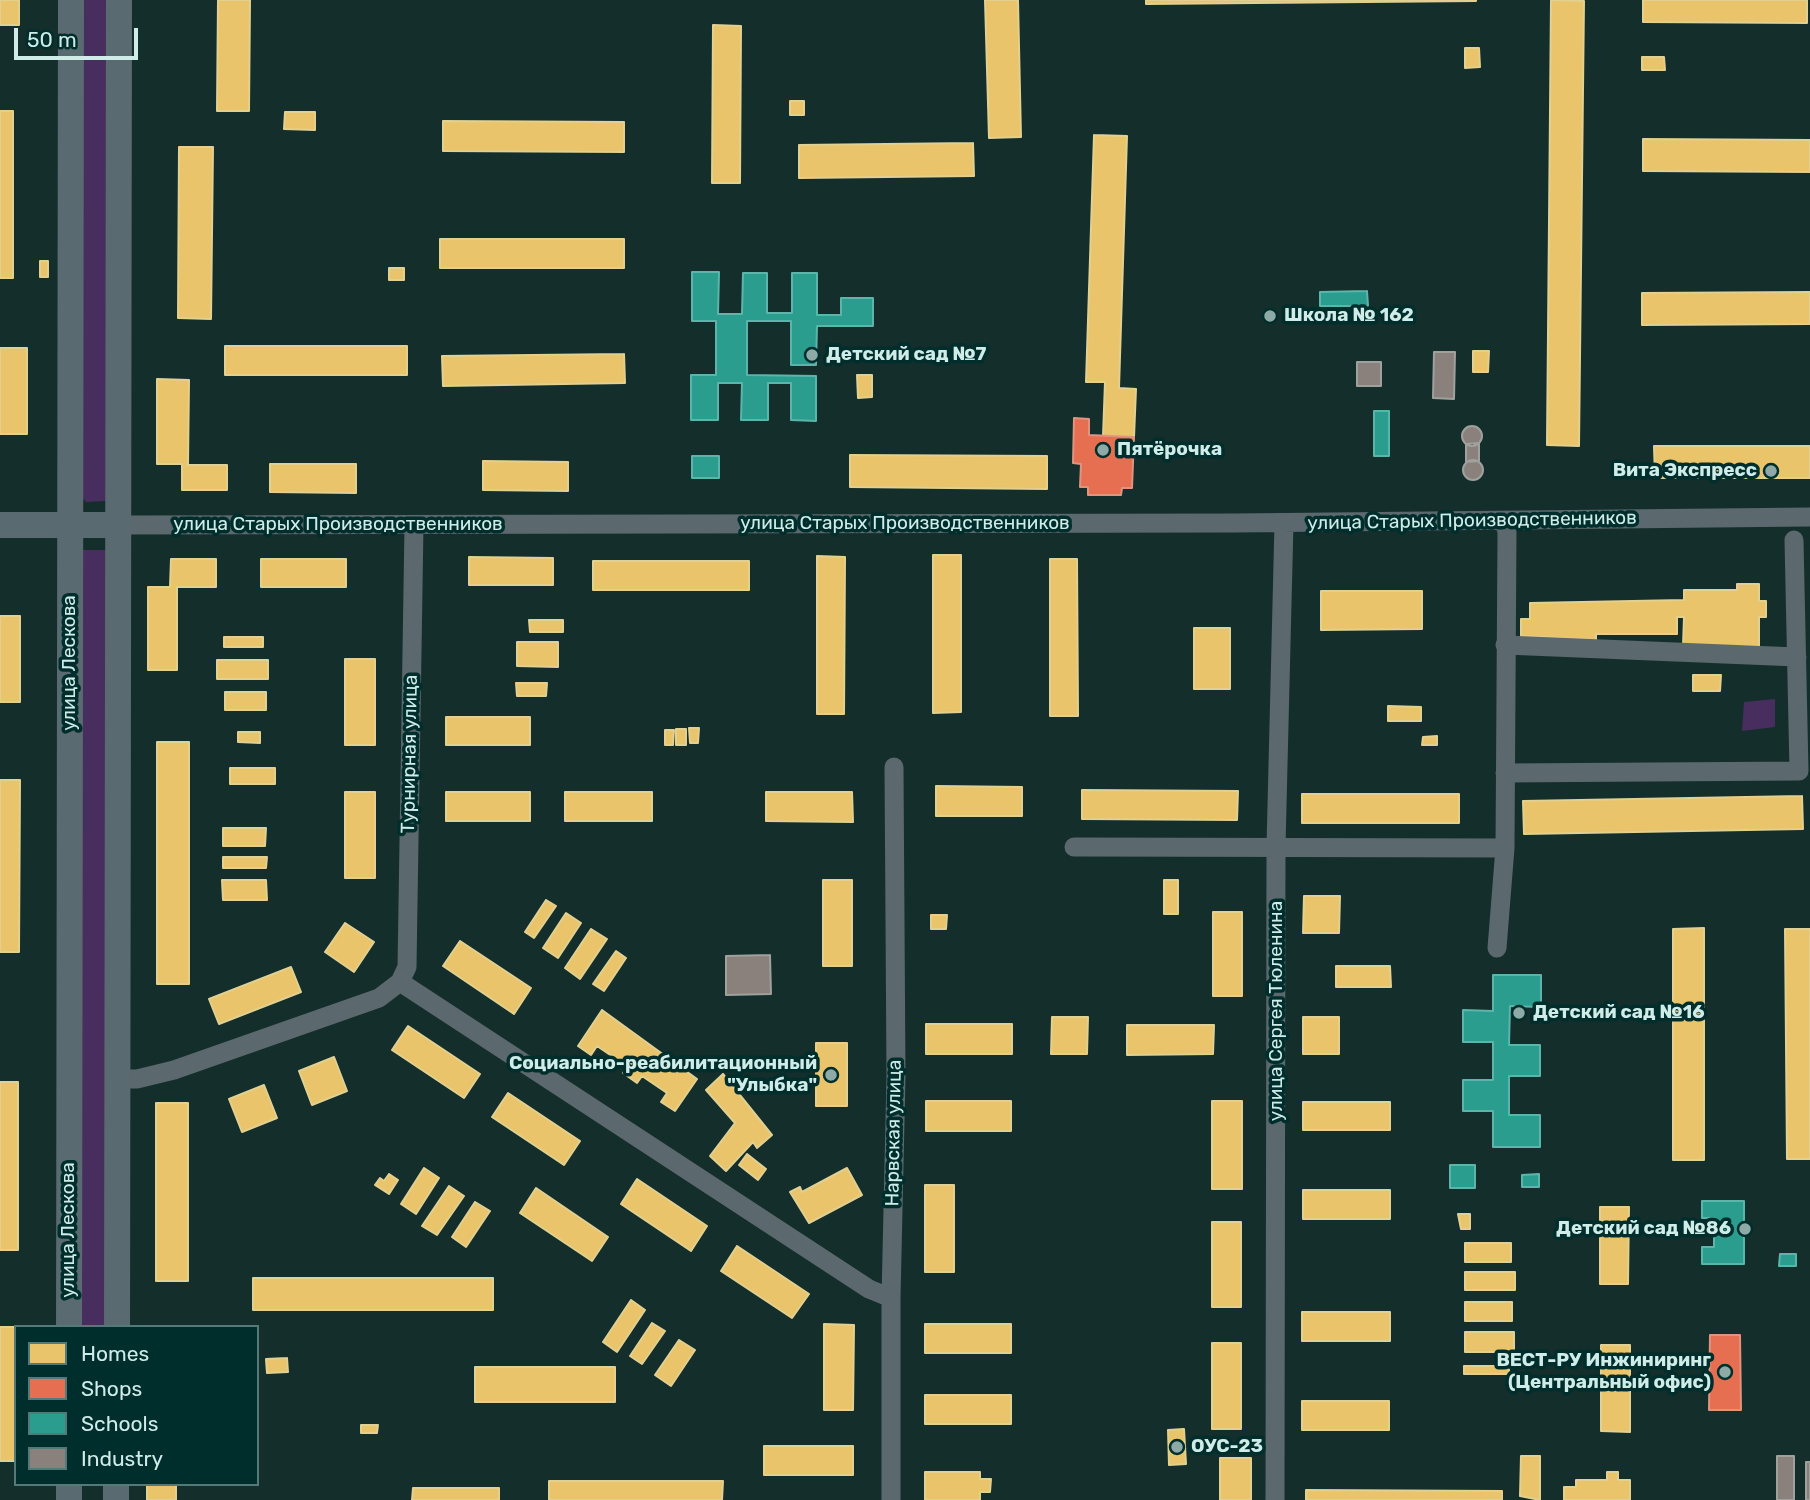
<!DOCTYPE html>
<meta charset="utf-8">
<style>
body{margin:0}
#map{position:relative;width:1810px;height:1500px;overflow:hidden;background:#142e2c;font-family:Rubik,sans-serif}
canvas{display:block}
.legend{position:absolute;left:14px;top:1325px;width:245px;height:161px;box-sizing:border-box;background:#002e2c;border:2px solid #537a78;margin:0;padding:9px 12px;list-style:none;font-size:21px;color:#cfece9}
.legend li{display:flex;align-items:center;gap:14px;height:35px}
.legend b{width:35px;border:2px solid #537a78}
.scale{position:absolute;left:14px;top:28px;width:124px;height:32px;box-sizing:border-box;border:4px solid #cfece9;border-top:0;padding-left:9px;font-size:21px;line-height:24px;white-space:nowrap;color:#cfece9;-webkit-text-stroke:5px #002e2c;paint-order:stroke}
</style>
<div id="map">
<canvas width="1810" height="1500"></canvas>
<ul class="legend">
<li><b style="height:19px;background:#e9c46a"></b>Homes</li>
<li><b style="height:19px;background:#e76f51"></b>Shops</li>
<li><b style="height:19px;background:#2a9d8f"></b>Schools</li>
<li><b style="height:19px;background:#8a817c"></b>Industry</li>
</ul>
<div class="scale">50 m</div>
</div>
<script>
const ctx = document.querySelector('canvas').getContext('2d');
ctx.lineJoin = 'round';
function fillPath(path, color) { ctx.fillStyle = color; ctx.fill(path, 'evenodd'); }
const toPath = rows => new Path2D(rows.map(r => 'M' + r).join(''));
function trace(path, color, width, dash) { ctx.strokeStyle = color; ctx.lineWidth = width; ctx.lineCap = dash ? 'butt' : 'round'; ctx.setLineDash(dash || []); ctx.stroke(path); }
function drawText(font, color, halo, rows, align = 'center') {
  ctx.font = font + ' Rubik,sans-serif'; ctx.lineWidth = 7; ctx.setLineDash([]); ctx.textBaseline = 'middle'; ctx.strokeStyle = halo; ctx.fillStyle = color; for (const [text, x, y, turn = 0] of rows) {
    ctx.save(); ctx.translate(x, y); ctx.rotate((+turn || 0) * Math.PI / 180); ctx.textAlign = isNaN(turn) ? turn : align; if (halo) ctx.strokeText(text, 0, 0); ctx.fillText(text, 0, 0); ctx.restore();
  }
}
const green = toPath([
 [78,0,109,0,106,501,86,502,81,496],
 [81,550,112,550,109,1327,80,1327],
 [1775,699,1775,727,1742,731,1744,702]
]);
const homes = toPath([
 [0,0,19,0,19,25,0,25,0,0],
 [218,0,250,0,249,111,217,111,218,0],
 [985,0,1018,0,1021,137,989,138,985,0],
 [1146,0,1476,0,1476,1,1146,4,1146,0],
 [1551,0,1584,1,1579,446,1547,445,1551,0],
 [1643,0,1807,0,1807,23,1643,22,1643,0],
 [713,25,741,26,740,183,712,183,713,25],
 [1465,48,1479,48,1480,67,1465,68,1465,48],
 [1642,57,1664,57,1665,70,1642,70,1642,57],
 [790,101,804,101,804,115,790,115,790,101],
 [0,111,13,111,13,278,0,278,0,111],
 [285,112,315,112,315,130,284,129,285,112],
 [443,121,624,122,624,152,443,151,443,121],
 [1094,135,1127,136,1119,388,1136,389,1134,437,1103,436,1105,382,1086,382,1094,135],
 [1643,139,1810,140,1810,172,1643,171,1643,139],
 [973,143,974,176,799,178,799,145,973,143],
 [179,147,213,147,211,319,178,318,179,147],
 [440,239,624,239,624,268,440,268,440,239],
 [40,261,48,261,48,277,40,277,40,261],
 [389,268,404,268,404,280,389,280,389,268],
 [1810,292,1810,324,1642,325,1642,293,1810,292],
 [225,346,407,346,407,375,225,375,225,346],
 [0,348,27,348,27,434,0,434,0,348],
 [1473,351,1489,351,1488,372,1473,372,1473,351],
 [624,354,625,383,443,386,442,356,624,354],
 [857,375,872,375,872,397,858,398,857,375],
 [157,379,189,380,188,465,227,465,227,490,182,490,182,464,157,464,157,379],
 [1654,446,1810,446,1810,478,1655,478,1654,446],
 [850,455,1047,456,1047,489,850,487,850,455],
 [483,461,568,462,568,491,483,490,483,461],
 [270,464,356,464,356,493,270,492,270,464],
 [933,555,961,555,961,712,933,713,933,555],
 [817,556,845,557,844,714,817,714,817,556],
 [469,557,553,558,553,585,469,585,469,557],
 [171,559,216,559,216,587,177,587,177,670,148,670,148,587,170,587,171,559],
 [261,559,346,559,346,587,261,587,261,559],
 [1050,559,1077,559,1078,716,1050,716,1050,559],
 [593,561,749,561,749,590,593,590,593,561],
 [1737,584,1759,584,1759,601,1766,601,1766,617,1759,617,1759,646,1683,646,1684,617,1677,617,1677,634,1596,634,1596,640,1521,636,1521,619,1530,619,1530,603,1684,600,1684,590,1737,590,1737,584],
 [1321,591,1422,591,1422,629,1321,630,1321,591],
 [0,616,20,616,20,702,0,702,0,616],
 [529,620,563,620,563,632,530,632,529,620],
 [1194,628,1230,628,1230,689,1194,689,1194,628],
 [224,637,263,637,263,647,224,647,224,637],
 [517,642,558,642,558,667,517,666,517,642],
 [345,659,375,659,375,745,345,745,345,659],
 [217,660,268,660,268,679,217,679,217,660],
 [1693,675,1721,675,1720,691,1693,691,1693,675],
 [516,683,547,683,546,696,517,696,516,683],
 [225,692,266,692,266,710,225,710,225,692],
 [1388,706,1421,707,1421,721,1388,721,1388,706],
 [446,717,530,717,530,745,446,745,446,717],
 [689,728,699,728,698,743,690,743,689,728],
 [676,729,686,729,686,745,676,745,676,729],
 [665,730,674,730,673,745,665,745,665,730],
 [238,732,260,732,260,743,238,742,238,732],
 [1437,736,1437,745,1422,745,1423,737,1437,736],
 [157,742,189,742,189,984,157,984,157,742],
 [230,768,275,768,275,784,230,784,230,768],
 [0,780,20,780,19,952,0,952,0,780],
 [936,786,1022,787,1022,816,936,816,936,786],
 [1082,790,1238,791,1237,820,1082,819,1082,790],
 [345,792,375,792,375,878,345,878,345,792],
 [446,792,530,792,530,821,446,821,446,792],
 [565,792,652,792,652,821,565,821,565,792],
 [766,792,852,792,853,822,766,821,766,792],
 [1302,794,1459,794,1459,823,1302,823,1302,794],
 [1802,796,1803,829,1524,834,1523,801,1802,796],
 [223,828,266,828,265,846,223,846,223,828],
 [223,857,267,857,266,868,223,868,223,857],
 [222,880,266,880,267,900,223,900,222,880],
 [823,880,852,880,852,966,823,966,823,880],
 [1164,880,1178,880,1178,914,1164,914,1164,880],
 [1304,896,1340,896,1339,933,1303,933,1304,896],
 [546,900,556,906,534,938,525,932,546,900],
 [1213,912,1242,912,1242,996,1213,996,1213,912],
 [566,913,581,923,558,958,543,948,566,913],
 [931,915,947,915,946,929,931,929,931,915],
 [345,923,374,942,354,972,325,952,345,923],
 [1704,928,1704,1160,1673,1160,1673,929,1704,928],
 [591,929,607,939,580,979,565,968,591,929],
 [1785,929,1810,929,1810,1159,1787,1159,1785,929],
 [460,941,531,988,514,1014,443,966,460,941],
 [616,951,626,958,604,991,593,984,616,951],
 [1336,966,1390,966,1391,987,1336,987,1336,966],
 [291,967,301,992,219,1024,209,999,291,967],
 [602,1010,697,1079,675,1111,661,1102,667,1093,642,1076,637,1083,623,1073,628,1067,597,1046,591,1055,578,1046,602,1010],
 [1052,1017,1088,1017,1087,1054,1051,1054,1052,1017],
 [1303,1017,1339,1017,1339,1054,1303,1054,1303,1017],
 [926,1024,1012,1024,1012,1054,926,1054,926,1024],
 [1127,1025,1214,1025,1213,1054,1127,1055,1127,1025],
 [408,1026,480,1074,464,1098,392,1050,408,1026],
 [816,1043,847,1043,847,1106,816,1106,816,1043],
 [334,1057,347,1091,312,1105,299,1071,334,1057],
 [723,1074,772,1135,757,1148,753,1142,726,1171,710,1156,735,1123,706,1090,723,1074],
 [0,1082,18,1082,18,1250,0,1250,0,1082],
 [264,1085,277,1118,242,1132,229,1099,264,1085],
 [508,1093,580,1141,564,1165,492,1117,508,1093],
 [926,1101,1011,1101,1011,1131,926,1131,926,1101],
 [1212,1101,1242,1101,1242,1189,1212,1189,1212,1101],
 [1303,1102,1390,1102,1390,1130,1303,1130,1303,1102],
 [156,1103,188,1103,188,1281,156,1281,156,1103],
 [747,1154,766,1169,758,1180,739,1165,747,1154],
 [424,1168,439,1178,416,1214,401,1204,424,1168],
 [847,1168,862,1195,809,1223,790,1192,800,1187,802,1192,847,1168],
 [389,1174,398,1180,389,1194,375,1185,380,1178,384,1181,389,1174],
 [637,1179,707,1226,691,1251,621,1204,637,1179],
 [925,1185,954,1185,954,1272,925,1272,925,1185],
 [449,1186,464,1196,437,1235,422,1226,449,1186],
 [536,1188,608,1237,592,1261,520,1213,536,1188],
 [1303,1190,1390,1190,1390,1219,1303,1219,1303,1190],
 [475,1202,490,1211,466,1247,452,1237,475,1202],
 [1600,1207,1629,1207,1628,1284,1600,1284,1600,1207],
 [1458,1214,1470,1214,1470,1229,1461,1229,1458,1214],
 [1212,1222,1241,1222,1241,1307,1212,1307,1212,1222],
 [1465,1243,1511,1243,1511,1262,1465,1262,1465,1243],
 [737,1246,809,1294,792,1318,721,1271,737,1246],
 [1465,1272,1515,1272,1515,1290,1465,1290,1465,1272],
 [253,1278,493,1278,493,1310,253,1310,253,1278],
 [631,1300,645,1310,617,1352,603,1342,631,1300],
 [1465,1302,1512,1302,1512,1321,1465,1321,1465,1302],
 [1302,1312,1390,1312,1390,1341,1302,1341,1302,1312],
 [652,1323,665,1331,642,1364,630,1356,652,1323],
 [824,1324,854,1325,853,1410,824,1410,824,1324],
 [925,1324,1011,1324,1011,1353,925,1353,925,1324],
 [0,1327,16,1327,16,1461,0,1461,0,1327],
 [1465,1332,1514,1332,1514,1352,1465,1352,1465,1332],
 [679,1340,695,1350,671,1386,655,1375,679,1340],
 [1212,1343,1241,1343,1241,1429,1212,1429,1212,1343],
 [1601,1345,1630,1345,1630,1432,1601,1431,1601,1345],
 [287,1358,288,1372,267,1373,266,1359,287,1358],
 [1464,1366,1509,1366,1509,1374,1464,1374,1464,1366],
 [475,1367,615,1367,615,1402,475,1402,475,1367],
 [925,1395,1011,1395,1011,1424,925,1424,925,1395],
 [1302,1401,1389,1401,1389,1430,1302,1430,1302,1401],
 [361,1425,378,1425,377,1433,361,1433,361,1425],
 [1184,1429,1186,1464,1169,1465,1168,1430,1184,1429],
 [764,1446,853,1446,853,1475,764,1475,764,1446],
 [1521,1456,1540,1456,1540,1500,1520,1496,1521,1456],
 [1220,1458,1251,1458,1251,1500,1220,1500,1220,1458],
 [925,1472,980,1472,980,1479,991,1479,990,1492,980,1492,980,1500,925,1500,925,1472],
 [1607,1472,1618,1472,1618,1480,1630,1480,1630,1500,1564,1500,1564,1487,1576,1487,1576,1480,1607,1480,1607,1472],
 [549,1481,723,1481,722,1500,549,1500,549,1481],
 [147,1484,176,1484,176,1500,147,1500,147,1484],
 [413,1488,499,1488,499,1500,412,1500,413,1488],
 [1306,1490,1502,1491,1502,1500,1306,1500,1306,1490]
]);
const shops = toPath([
 [1074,418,1089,419,1089,435,1134,437,1132,488,1122,488,1121,495,1088,495,1088,487,1080,487,1081,464,1073,463,1074,418],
 [1710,1335,1740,1335,1741,1410,1709,1410,1710,1335]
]);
const schools = toPath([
 [692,272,719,272,718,314,742,314,743,273,767,273,767,313,792,313,792,273,817,273,817,315,841,315,841,298,873,298,873,326,817,326,816,365,791,365,791,321,747,321,747,375,816,376,816,421,791,420,791,383,768,383,768,420,741,420,742,383,718,383,718,420,691,420,691,375,716,375,716,321,692,321,692,272],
 [1367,291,1368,306,1320,306,1320,292,1367,291],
 [1374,411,1389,411,1389,456,1374,456,1374,411],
 [692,456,719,456,719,478,692,478,692,456],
 [1493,975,1541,975,1541,1007,1510,1006,1509,1045,1540,1045,1540,1076,1509,1076,1509,1115,1540,1115,1540,1147,1493,1147,1493,1111,1463,1111,1463,1080,1493,1080,1493,1042,1463,1042,1463,1010,1493,1011,1493,975],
 [1450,1165,1475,1165,1475,1188,1450,1188,1450,1165],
 [1539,1174,1539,1187,1522,1187,1522,1175,1539,1174],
 [1702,1201,1744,1201,1744,1264,1702,1264,1702,1247,1714,1247,1714,1218,1702,1218,1702,1201],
 [1780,1254,1796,1254,1796,1266,1779,1266,1780,1254]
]);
const industry = toPath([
 [1434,352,1455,352,1454,399,1433,398,1434,352],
 [1357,362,1381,362,1381,386,1357,386,1357,362],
 '1462 436a10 10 0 1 1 20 0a10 10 0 1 1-20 0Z',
 [1479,443,1479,461,1466,462,1466,444,1479,443],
 '1463 470a10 10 0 1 1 20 0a10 10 0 1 1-20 0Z',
 [770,955,771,994,726,995,726,956,770,955],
 [1777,1456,1794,1456,1794,1500,1777,1500,1777,1456],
 [1806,1462,1810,1462,1810,1500,1806,1500,1806,1462]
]);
const street = toPath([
 [118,525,1234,523,1810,517],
 [1505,645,1797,657],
 [1505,773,1799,771,1794,540],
 [1074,847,1505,848],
 [1497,948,1505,848,1507,532,1504,521],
 [400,982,869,1289,891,1298],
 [117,1079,137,1079,174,1070,379,998,400,982,407,967,414,525],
 [891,1500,891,1298,896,1076,894,767],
 [1275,1500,1276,846,1284,523]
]);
const secondary = toPath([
 [0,525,118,525],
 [69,1327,71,0],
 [117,1327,119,0],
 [69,1500,69,1484],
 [116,1500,116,1484]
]);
const markers = [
 [1270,316,7,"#8eaaa7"],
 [812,355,7,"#8eaaa7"],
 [1103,450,7,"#8eaaa7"],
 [1771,471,7,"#8eaaa7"],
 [1519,1013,7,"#8eaaa7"],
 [831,1075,7,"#8eaaa7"],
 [1745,1229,7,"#8eaaa7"],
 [1725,1372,7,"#8eaaa7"],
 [1177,1447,7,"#8eaaa7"]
];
const poiNames = [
 ["Школа № 162",1284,316],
 ["Детский сад №7",826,355],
 ["Пятёрочка",1117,450],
 ["Вита Экспресс",1757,471,"right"],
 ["Детский сад №16",1533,1013],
 ["Социально-реабилитационный",817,1064,"right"],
 ["\"Улыбка\"",817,1086,"right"],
 ["Детский сад №86",1731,1229,"right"],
 ["ВЕСТ-РУ Инжиниринг",1711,1361,"right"],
 ["(Центральный офис)",1711,1383,"right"],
 ["ОУС-23",1191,1447]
];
const streetNames = [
 ["улица Старых Производственников",1472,521,-1],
 ["улица Старых Производственников",905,524],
 ["улица Старых Производственников",338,525],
 ["улица Лескова",70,663,-90],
 ["Турнирная улица",410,754,-89],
 ["улица Сергея Тюленина",1277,1011,-90],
 ["Нарвская улица",894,1133,-89],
 ["улица Лескова",69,1230,-90]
];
fillPath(green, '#472e5f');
fillPath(homes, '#e9c46a');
trace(homes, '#e1d090', 2);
fillPath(shops, '#e76f51');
trace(shops, '#e0947f', 2);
fillPath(schools, '#2a9d8f');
trace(schools, '#5cb5aa', 2);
fillPath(industry, '#8a817c');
trace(industry, '#9fa19d', 2);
trace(street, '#5b686d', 19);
trace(secondary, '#596a70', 26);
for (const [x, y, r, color] of markers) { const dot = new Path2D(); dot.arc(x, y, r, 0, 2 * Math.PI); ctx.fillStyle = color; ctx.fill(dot); trace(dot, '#002e2c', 2.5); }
drawText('bold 19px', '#cfece9', '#002e2c', poiNames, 'left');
drawText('19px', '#cfece9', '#002e2c', streetNames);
</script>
